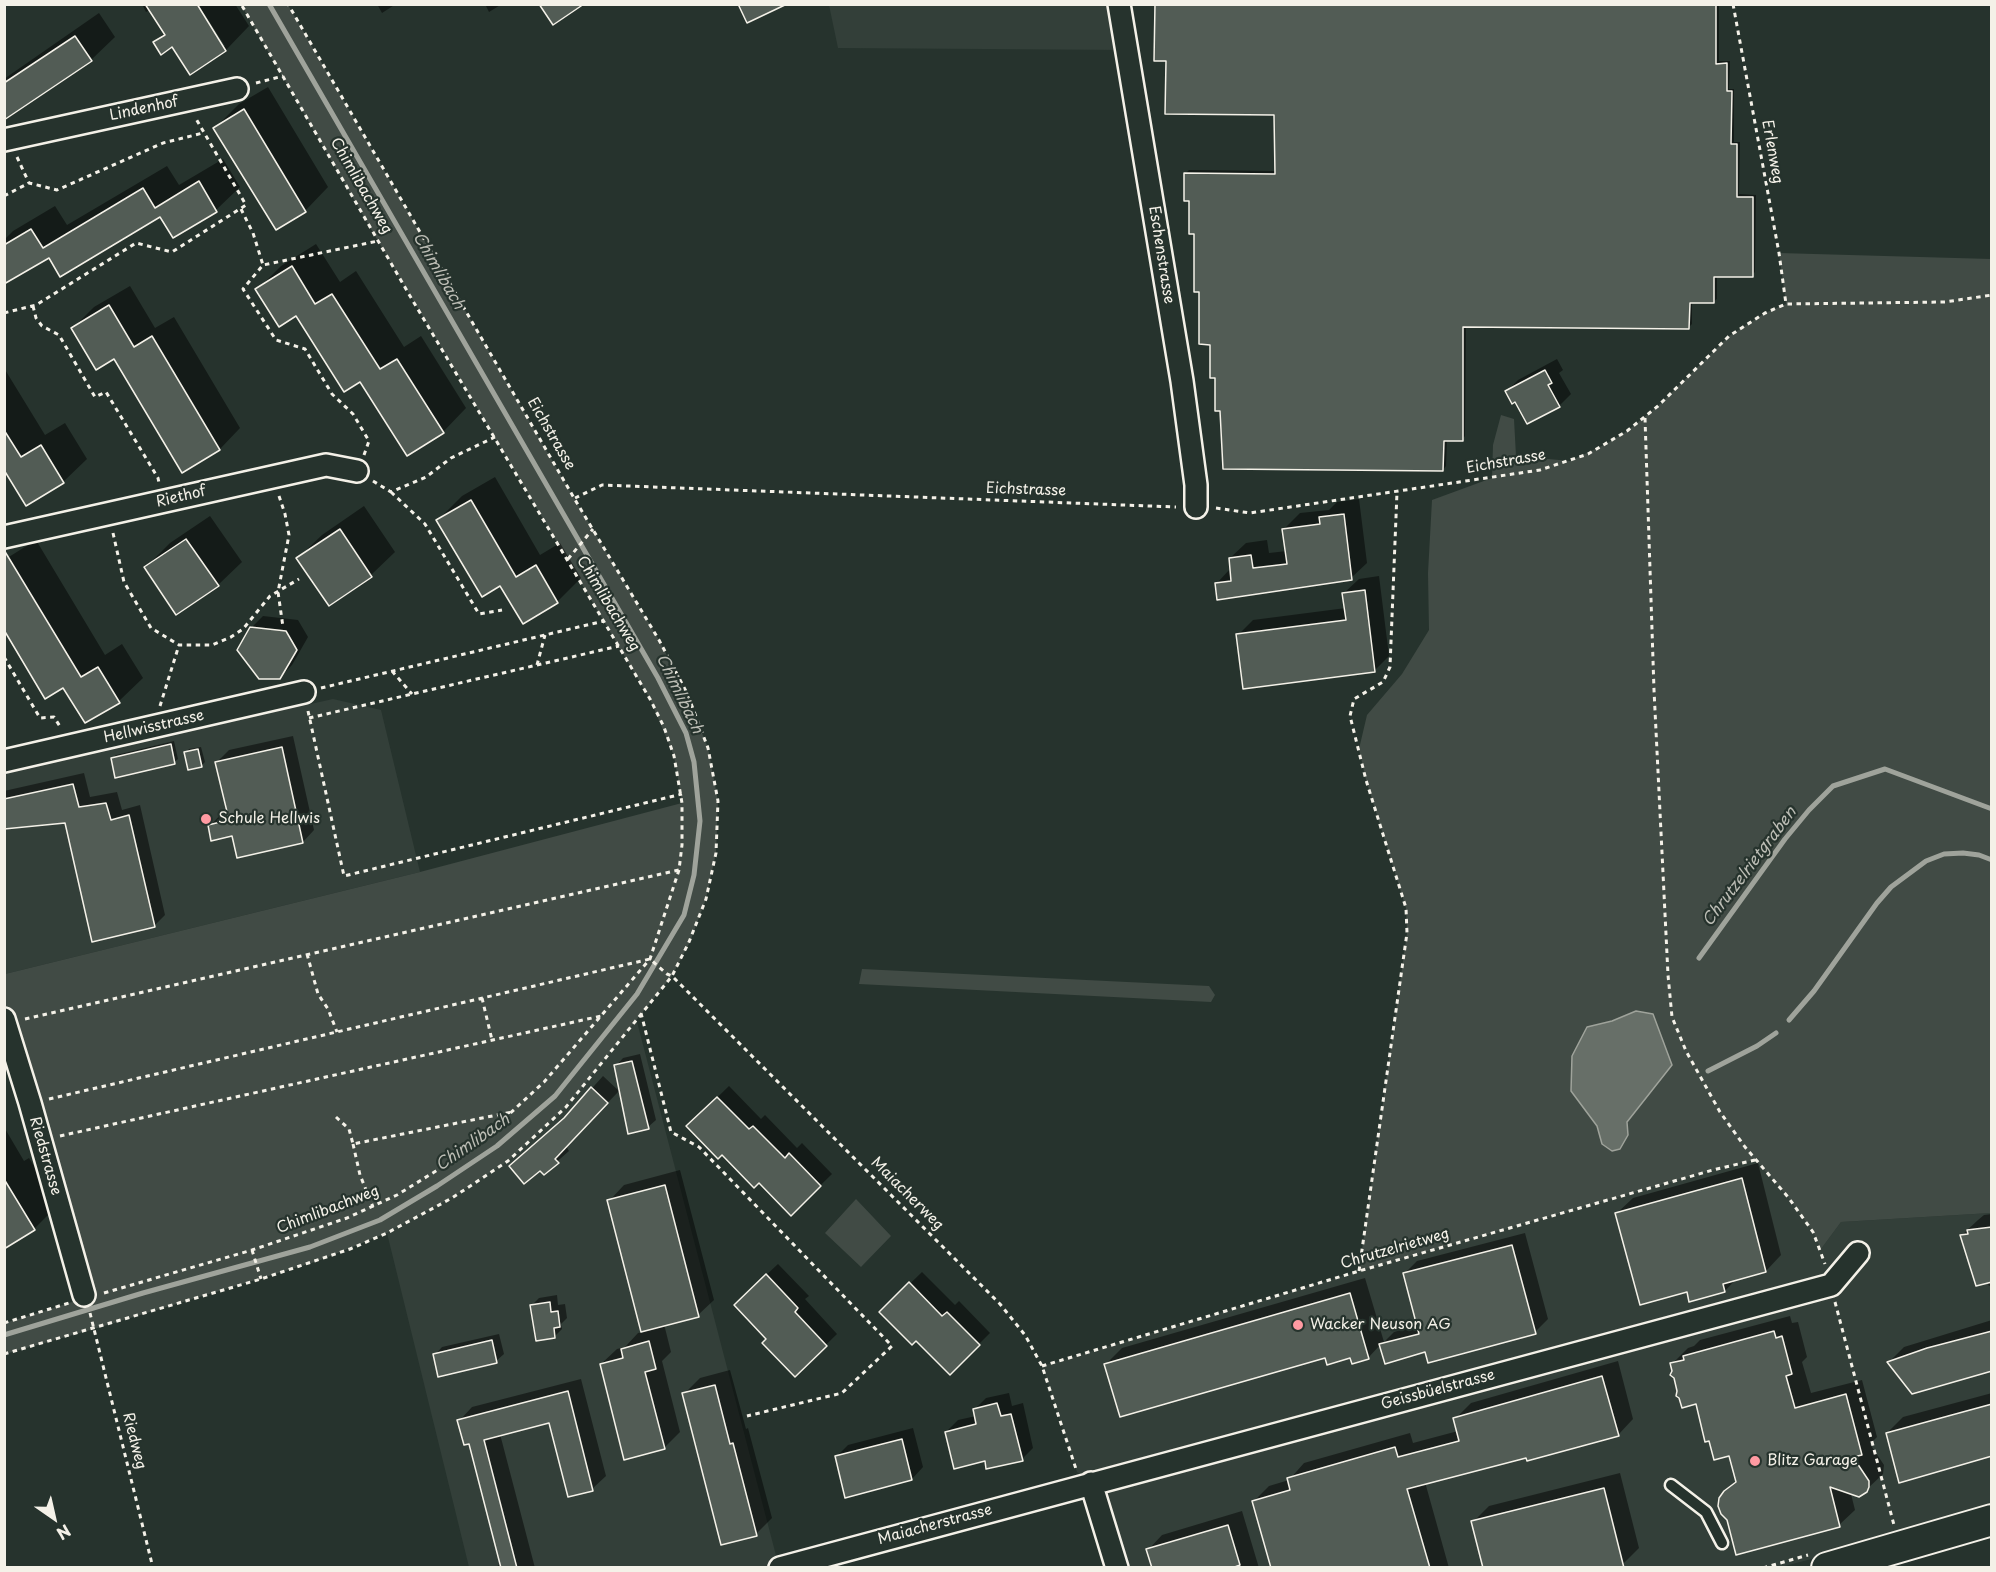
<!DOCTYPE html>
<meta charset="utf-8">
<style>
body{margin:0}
#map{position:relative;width:1996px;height:1572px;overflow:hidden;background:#26332d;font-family:"Playpen Sans",sans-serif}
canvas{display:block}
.frame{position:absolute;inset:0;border:6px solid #f4f1e8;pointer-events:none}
.north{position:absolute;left:24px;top:1488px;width:60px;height:60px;-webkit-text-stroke:4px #26332d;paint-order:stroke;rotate:146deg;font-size:16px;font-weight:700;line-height:24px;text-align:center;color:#f4f1e8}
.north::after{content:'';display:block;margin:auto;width:21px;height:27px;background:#f4f1e8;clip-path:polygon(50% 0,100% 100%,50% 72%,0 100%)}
</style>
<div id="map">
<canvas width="1996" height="1572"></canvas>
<div class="frame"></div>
<div class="north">N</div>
</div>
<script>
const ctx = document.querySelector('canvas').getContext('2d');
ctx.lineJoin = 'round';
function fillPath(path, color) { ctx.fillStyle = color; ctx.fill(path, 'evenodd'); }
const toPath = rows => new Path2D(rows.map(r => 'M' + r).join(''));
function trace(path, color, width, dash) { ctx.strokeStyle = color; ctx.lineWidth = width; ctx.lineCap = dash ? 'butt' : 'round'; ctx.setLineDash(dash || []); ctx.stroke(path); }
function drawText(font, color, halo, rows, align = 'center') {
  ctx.font = font + ' "Playpen Sans",sans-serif'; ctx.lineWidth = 4.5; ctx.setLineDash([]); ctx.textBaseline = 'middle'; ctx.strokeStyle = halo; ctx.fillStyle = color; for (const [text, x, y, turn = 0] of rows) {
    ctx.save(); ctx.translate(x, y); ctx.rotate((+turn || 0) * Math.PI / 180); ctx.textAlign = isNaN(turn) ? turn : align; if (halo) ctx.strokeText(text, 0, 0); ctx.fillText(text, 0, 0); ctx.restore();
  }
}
const built = toPath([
 [829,5,1119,5,1128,50,838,48],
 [333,699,381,710,420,872,5,974,5,772],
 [636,1018,779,1567,469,1567,387,1233,451,1198,566,1107],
 [1755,1160,1788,1197,1813,1232,1821,1249,1841,1222,1991,1213,1991,1509,1967,1518,1781,1567,1117,1567,1091,1483,1077,1472,1042,1366,1359,1271,1713,1170]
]);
const green = toPath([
 [241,5,288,5,574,498,659,640,686,693,708,748,718,801,716,853,706,899,690,942,672,976,566,1107,508,1161,451,1198,387,1233,318,1261,94,1329,5,1354,5,1323,85,1298,5,1019,5,974,420,872,682,803,674,756,650,699,378,241],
 [1779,253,1991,259,1991,1213,1841,1222,1821,1249,1813,1232,1788,1197,1755,1160,1713,1170,1359,1271,1407,933,1406,908,1366,780,1359,749,1367,715,1402,674,1429,630,1428,573,1432,500,1492,478,1493,445,1501,415,1514,419,1516,456,1570,461,1606,444,1627,431,1658,406,1729,336,1765,313,1786,304],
 [1636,1011,1649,1093,1627,1122,1628,1135,1602,1144,1597,1126,1571,1091,1587,1027,1612,1021],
 [862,969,1209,986,1215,995,1211,1002,859,984],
 [856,1199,891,1236,861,1267,825,1233]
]);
const water = toPath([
 [1636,1011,1653,1014,1672,1065,1627,1122,1628,1135,1620,1149,1612,1151,1602,1144,1597,1126,1571,1091,1572,1056,1587,1027,1612,1021,1636,1011]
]);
const shadow = toPath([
 [142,4,195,4,222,46,225,46,198,4,235,4,249,26,226,50,190,73,172,45,155,42,165,32,150,10,146,12],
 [377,4,396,4,382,13],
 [485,4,502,4,489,12],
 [1156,4,1719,4,1719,61,1730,61,1729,89,1734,89,1734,142,1740,142,1739,194,1756,195,1755,272,1752,275,1717,275,1717,299,1713,302,1692,302,1692,324,1688,328,1466,326,1465,436,1462,440,1447,440,1446,466,1443,470,1222,410,1186,173,1189,170,1276,171,1276,114,1167,60],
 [99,13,115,37,91,60,4,118,4,79],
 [268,87,328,187,305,211,215,128,239,104],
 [223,159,240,187,216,210,161,215,49,256,4,280,4,240,13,231,55,206,67,225,167,166,179,185],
 [316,244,340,282,356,271,404,347,421,336,466,408,443,432,361,379,296,314,257,290,281,266],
 [130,286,155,328,174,317,240,428,220,449,183,471,115,357,73,328,94,307],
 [1557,359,1563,370,1559,373,1571,394,1559,406,1516,400,1507,391,1518,380],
 [4,368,45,435,65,423,87,459,63,482,4,467],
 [495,477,540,555,560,543,581,578,557,602,523,622,501,584,438,520,462,496],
 [1359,499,1367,563,1351,578,1216,584,1231,568,1230,558,1246,543,1267,540,1269,553,1287,551,1284,529,1300,513,1329,510,1337,502],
 [364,506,395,552,371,575,329,604,298,558,322,535],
 [210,516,242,562,218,585,146,567,170,543],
 [36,540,105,655,122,644,143,678,119,701,86,721,4,560],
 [1379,576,1389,656,1374,671,1238,635,1253,620,1346,608,1344,593,1359,579],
 [263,616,298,620,308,637,292,665,280,677,251,628],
 [293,736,314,830,303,842,238,856,233,834,210,826,221,814,228,812,217,762,229,750],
 [174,741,178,759,174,762,112,758,116,755],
 [201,747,205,762,202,765,189,768,186,753,189,749],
 [84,773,90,797,117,792,122,810,140,805,165,915,154,926,66,821,4,827,4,791],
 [640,1054,656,1120,648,1127,616,1066,623,1058],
 [603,1076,619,1091,566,1146,569,1151,544,1173,570,1113],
 [729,1086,761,1119,765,1115,797,1148,802,1143,832,1174,791,1214,759,1181,688,1126],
 [4,1127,24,1161,29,1158,58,1205,34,1229,5,1247],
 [1758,1163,1781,1255,1766,1271,1737,1278,1725,1291,1688,1291,1617,1213,1633,1198],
 [680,1170,714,1300,698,1315,664,1324,671,1352,662,1361,680,1432,664,1448,601,1364,617,1349,625,1347,638,1333,643,1332,609,1201,624,1185],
 [1992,1214,1992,1285,1989,1286,1962,1235,1978,1220,1984,1215],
 [1525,1233,1548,1319,1535,1332,1426,1350,1381,1344,1368,1358,1326,1356,1106,1364,1122,1348,1365,1278,1384,1342,1394,1332,1418,1325,1404,1274,1417,1261],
 [778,1264,809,1296,805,1299,837,1334,795,1375,768,1339,747,1293],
 [922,1272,955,1305,959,1301,990,1333,950,1373,917,1339,881,1312],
 [557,1295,558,1305,565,1304,567,1318,561,1324,562,1329,555,1336,532,1305,539,1298],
 [1790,1316,1792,1323,1798,1322,1807,1357,1802,1362,1811,1393,1862,1380,1877,1437,1870,1444,1884,1465,1883,1474,1866,1490,1859,1496,1851,1494,1855,1510,1839,1525,1728,1519,1725,1492,1737,1480,1730,1454,1697,1402,1679,1391,1672,1364,1688,1348,1694,1346,1700,1340],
 [1992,1320,1992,1370,1889,1362,1904,1347],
 [499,1334,504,1354,496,1361,435,1355,442,1347],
 [1618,1361,1633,1419,1618,1435,1425,1482,1449,1568,1273,1568,1254,1501,1269,1486,1289,1480,1304,1463,1410,1433,1413,1443,1458,1431,1455,1419,1471,1403],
 [730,1370,746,1429,748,1428,772,1518,756,1534,684,1394,700,1378],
 [581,1379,606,1476,592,1489,550,1421,500,1434,535,1568,496,1568,501,1562,470,1442,459,1421,472,1407],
 [1009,1393,1012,1406,1023,1403,1033,1448,1022,1459,986,1459,946,1432,958,1420,976,1416,974,1410,986,1398],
 [1992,1393,1992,1455,1887,1433,1903,1417],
 [913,1428,923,1467,912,1479,836,1457,848,1445],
 [1620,1473,1639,1548,1623,1564,1473,1522,1489,1506],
 [1242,1511,1259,1568,1153,1568,1148,1550,1162,1535]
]);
const stream = toPath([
 [1699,958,1785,839,1809,810,1833,786,1885,769,1992,809],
 [1789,1020,1814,991,1877,903,1891,887,1926,861,1944,854,1963,853,1979,855,1992,860],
 [1708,1071,1757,1046,1776,1033],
 [4,1335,143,1293,310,1247,380,1220,437,1186,497,1146,555,1096,637,994,684,915,694,875,700,821,694,762,686,733,658,678,269,4]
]);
const building = toPath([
 [145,4,197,4,226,51,190,75,172,47,161,55,153,42,165,35,145,4],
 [539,4,584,4,553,25,539,4],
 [738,4,787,4,747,23,738,4],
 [1155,4,1716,4,1716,64,1727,63,1727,91,1732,91,1731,144,1737,144,1737,197,1753,197,1753,277,1714,277,1714,303,1690,303,1689,329,1463,327,1463,441,1444,441,1443,471,1223,469,1220,411,1215,411,1215,378,1210,378,1210,345,1199,344,1199,292,1194,292,1194,234,1189,234,1189,201,1184,201,1184,173,1275,174,1274,115,1165,114,1166,61,1154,61,1155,4],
 [75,36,92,61,4,120,4,83,75,36],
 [244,109,306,212,276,230,213,128,244,109],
 [199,181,217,212,173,238,160,217,60,277,49,258,4,284,4,245,31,229,43,248,143,188,155,208,199,181],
 [292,266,315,304,332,294,380,369,397,359,444,433,407,456,360,382,344,392,296,316,279,327,255,289,292,266],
 [109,305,134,347,152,336,220,450,182,473,114,359,96,370,71,328,109,305],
 [1545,370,1552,383,1548,385,1560,407,1527,424,1515,402,1512,404,1505,391,1545,370],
 [4,430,21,457,41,445,64,483,26,506,4,470,4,430],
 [471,500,516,577,536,565,558,603,523,624,500,586,482,597,436,520,471,500],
 [1344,514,1352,580,1217,600,1215,583,1231,581,1229,558,1251,555,1253,568,1287,564,1282,529,1320,524,1319,517,1344,514],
 [340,529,372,577,329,606,296,558,340,529],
 [186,539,219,586,176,615,144,567,186,539],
 [4,550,81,677,98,667,120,703,85,723,63,688,45,699,4,630,4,550],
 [1365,590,1375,672,1243,689,1236,634,1346,620,1342,593,1365,590],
 [250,627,286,631,297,650,280,679,259,679,237,650,250,627],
 [171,744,175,764,115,778,111,758,171,744],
 [282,747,303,843,237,858,232,836,211,841,208,825,229,820,215,762,282,747],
 [198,749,202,767,188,770,184,752,198,749],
 [73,784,79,807,106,803,111,820,129,815,155,927,92,942,65,823,4,829,4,799,73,784],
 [632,1061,649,1129,628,1134,614,1065,632,1061],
 [591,1087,608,1103,555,1159,559,1163,544,1175,540,1171,524,1184,509,1166,564,1118,591,1087],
 [717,1097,749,1129,753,1126,785,1158,789,1153,821,1186,791,1216,759,1183,754,1188,722,1155,718,1159,686,1126,717,1097],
 [1742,1178,1766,1272,1723,1284,1725,1292,1689,1302,1687,1292,1640,1305,1615,1213,1742,1178],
 [4,1179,35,1230,4,1249,4,1179],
 [665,1185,699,1317,641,1332,607,1200,665,1185],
 [1992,1227,1992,1282,1976,1286,1960,1235,1968,1234,1967,1230,1992,1227],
 [1512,1245,1536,1334,1428,1363,1425,1352,1385,1364,1379,1344,1419,1334,1403,1273,1512,1245],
 [766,1274,798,1308,795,1312,827,1346,795,1377,762,1343,766,1339,734,1305,766,1274],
 [909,1282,942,1316,947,1312,980,1345,950,1375,916,1341,912,1345,879,1312,909,1282],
 [1350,1293,1369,1359,1352,1364,1350,1358,1327,1365,1325,1358,1120,1417,1104,1364,1350,1293],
 [550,1302,551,1312,558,1311,560,1327,554,1328,555,1338,536,1341,530,1305,550,1302],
 [1774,1331,1776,1338,1782,1336,1792,1374,1786,1376,1795,1408,1846,1394,1862,1455,1853,1457,1869,1481,1869,1487,1867,1492,1859,1497,1830,1487,1840,1527,1736,1555,1727,1520,1721,1514,1718,1506,1719,1498,1724,1491,1736,1482,1729,1456,1714,1460,1709,1441,1705,1442,1696,1404,1682,1408,1679,1398,1676,1396,1677,1391,1674,1378,1670,1375,1672,1371,1670,1363,1684,1360,1683,1356,1774,1331],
 [1992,1331,1992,1371,1912,1394,1887,1362,1927,1348,1992,1331],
 [492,1340,497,1363,438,1377,433,1354,492,1340],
 [649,1341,656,1369,645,1372,665,1449,624,1460,600,1364,623,1358,621,1349,649,1341],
 [1602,1376,1619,1436,1527,1461,1526,1458,1407,1489,1430,1568,1271,1568,1252,1501,1290,1490,1287,1478,1395,1447,1398,1457,1459,1441,1453,1418,1602,1376],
 [715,1385,730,1444,733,1443,757,1536,721,1545,682,1393,715,1385],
 [568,1391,593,1491,568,1497,549,1423,484,1440,517,1568,501,1568,469,1444,464,1445,457,1420,568,1391],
 [997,1403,1001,1416,1011,1414,1023,1461,986,1469,985,1461,954,1469,945,1432,976,1424,973,1409,997,1403],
 [1992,1404,1992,1456,1899,1483,1886,1433,1992,1404],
 [902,1439,912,1480,845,1498,835,1456,902,1439],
 [1604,1488,1624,1568,1483,1568,1471,1521,1604,1488],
 [1228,1525,1240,1565,1232,1568,1152,1568,1146,1549,1228,1525]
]);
const path = toPath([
 [1733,4,1779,253,1786,304],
 [256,83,283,76],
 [17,157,29,183],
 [4,196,29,183,57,190,163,143,203,133],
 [241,209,253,233,263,265],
 [33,306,36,318,42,326,59,335,95,397,106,392,158,478,159,483],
 [4,313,36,305,136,243,172,252,246,205,195,117],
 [1645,418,1654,690,1668,975,1672,1017,1686,1051,1720,1112,1745,1147,1788,1197,1813,1232,1825,1264],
 [364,455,369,441,353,414,332,394,305,349,276,340,243,289,263,265,378,241],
 [373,481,391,492,426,477,451,458,495,437],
 [391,492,425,524,479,614,502,610],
 [279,496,285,514,289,535,278,592,283,627],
 [575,498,602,485,1176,507],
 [1216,508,1250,513,1540,470,1588,454,1627,431,1658,406,1729,336,1765,313,1786,304,1945,302,1992,295],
 [113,533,124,582,151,628,179,645,212,645,231,637,243,629,270,596,299,579],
 [568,559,593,529],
 [4,657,40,718,54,717,61,728],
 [537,665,545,635],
 [392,671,412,694],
 [321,688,604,621],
 [160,706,179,645],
 [308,711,344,876,682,794],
 [309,718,619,646],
 [307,954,318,994,328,1009,337,1032],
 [482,998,492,1040],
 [641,1013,671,1132,699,1147,892,1346,842,1393,747,1416],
 [25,1019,679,870],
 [49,1099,650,959,667,974,672,976,1000,1304,1025,1335,1042,1366,1076,1469],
 [336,1117,349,1129,353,1144,512,1112],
 [60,1136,601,1016],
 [353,1144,360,1175,373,1207],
 [252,1250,261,1279],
 [1359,1271,1407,933,1406,908,1366,780,1350,716,1354,699,1383,682,1390,667,1397,492],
 [104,1293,252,1250,347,1218,397,1195,444,1166,480,1141,544,1082,650,959,679,870,682,845,682,803,674,756,664,727,650,699,410,296,241,4],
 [1835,1302,1894,1525],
 [90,1313,153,1568],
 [4,1323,69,1303],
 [4,1354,261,1279,350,1249,387,1233,452,1198,508,1161,566,1107,672,976,689,942,706,899,716,853,718,801,708,748,687,693,659,640,574,498,288,4],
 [1042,1366,1359,1271,1713,1170,1755,1160],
 [1763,1568,1808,1555]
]);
const service = toPath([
 [1671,1485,1706,1512,1722,1543]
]);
const minor = toPath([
 [1119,4,1182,381,1196,485,1196,507],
 [4,140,237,89],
 [4,537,326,465,357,471],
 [4,761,304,692],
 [4,1019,30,1103,84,1295],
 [1091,1483,1117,1568],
 [780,1568,1831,1285,1858,1253]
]);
const secondary = toPath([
 [1827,1568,1992,1520]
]);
const markers = [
 [206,819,6,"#ff9aa2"],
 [1298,1325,6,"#ff9aa2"],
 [1755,1461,6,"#ff9aa2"]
];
const streetNames = [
 ["Lindenhof",144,109,-12],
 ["Erlenweg",1772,152,80],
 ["Chimlibachweg",361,186,60],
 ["Eschenstrasse",1161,255,81],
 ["Eichstrasse",551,434,60],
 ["Eichstrasse",1506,462,-10],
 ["Eichstrasse",1026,490,2],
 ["Riethof",181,497,-13],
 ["Chimlibachweg",608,604,59],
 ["Hellwisstrasse",154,727,-13],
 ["Riedstrasse",45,1156,74],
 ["Maiacherweg",907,1194,45],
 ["Chimlibachweg",328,1210,-21],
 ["Chrutzelrietweg",1395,1249,-16],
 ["Geissbüelstrasse",1438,1390,-15],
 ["Riedweg",134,1441,76],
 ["Maiacherstrasse",935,1525,-15]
];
const poiNames = [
 ["Schule Hellwis",218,819],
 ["Wacker Neuson AG",1310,1325],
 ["Blitz Garage",1767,1461]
];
const waterNames = [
 ["Chimlibach",438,271,60],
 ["Chimlibach",679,694,64],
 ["Chrutzelrietgraben",1750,867,-53],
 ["Chimlibach",473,1143,-35]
];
fillPath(built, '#333f39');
fillPath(green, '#414b45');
fillPath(water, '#676f68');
trace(water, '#9fa39b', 1.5);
fillPath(shadow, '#0007');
trace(stream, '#9fa39b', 5);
fillPath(building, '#525c55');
trace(building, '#f4f1e8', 1.5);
trace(service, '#f4f1e8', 15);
trace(minor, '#f4f1e8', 26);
trace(secondary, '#f4f1e8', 34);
trace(path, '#f4f1e8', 3, [4.5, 4.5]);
trace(service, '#26332d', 10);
trace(minor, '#26332d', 21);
trace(secondary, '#26332d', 30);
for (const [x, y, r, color] of markers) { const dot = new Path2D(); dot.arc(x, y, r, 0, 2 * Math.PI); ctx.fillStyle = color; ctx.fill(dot); trace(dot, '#26332d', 2); }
drawText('15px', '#f4f1e8', '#26332d', streetNames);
drawText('15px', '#f4f1e8', '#26332d', poiNames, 'left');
drawText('italic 16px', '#bcbdb5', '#26332d', waterNames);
</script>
